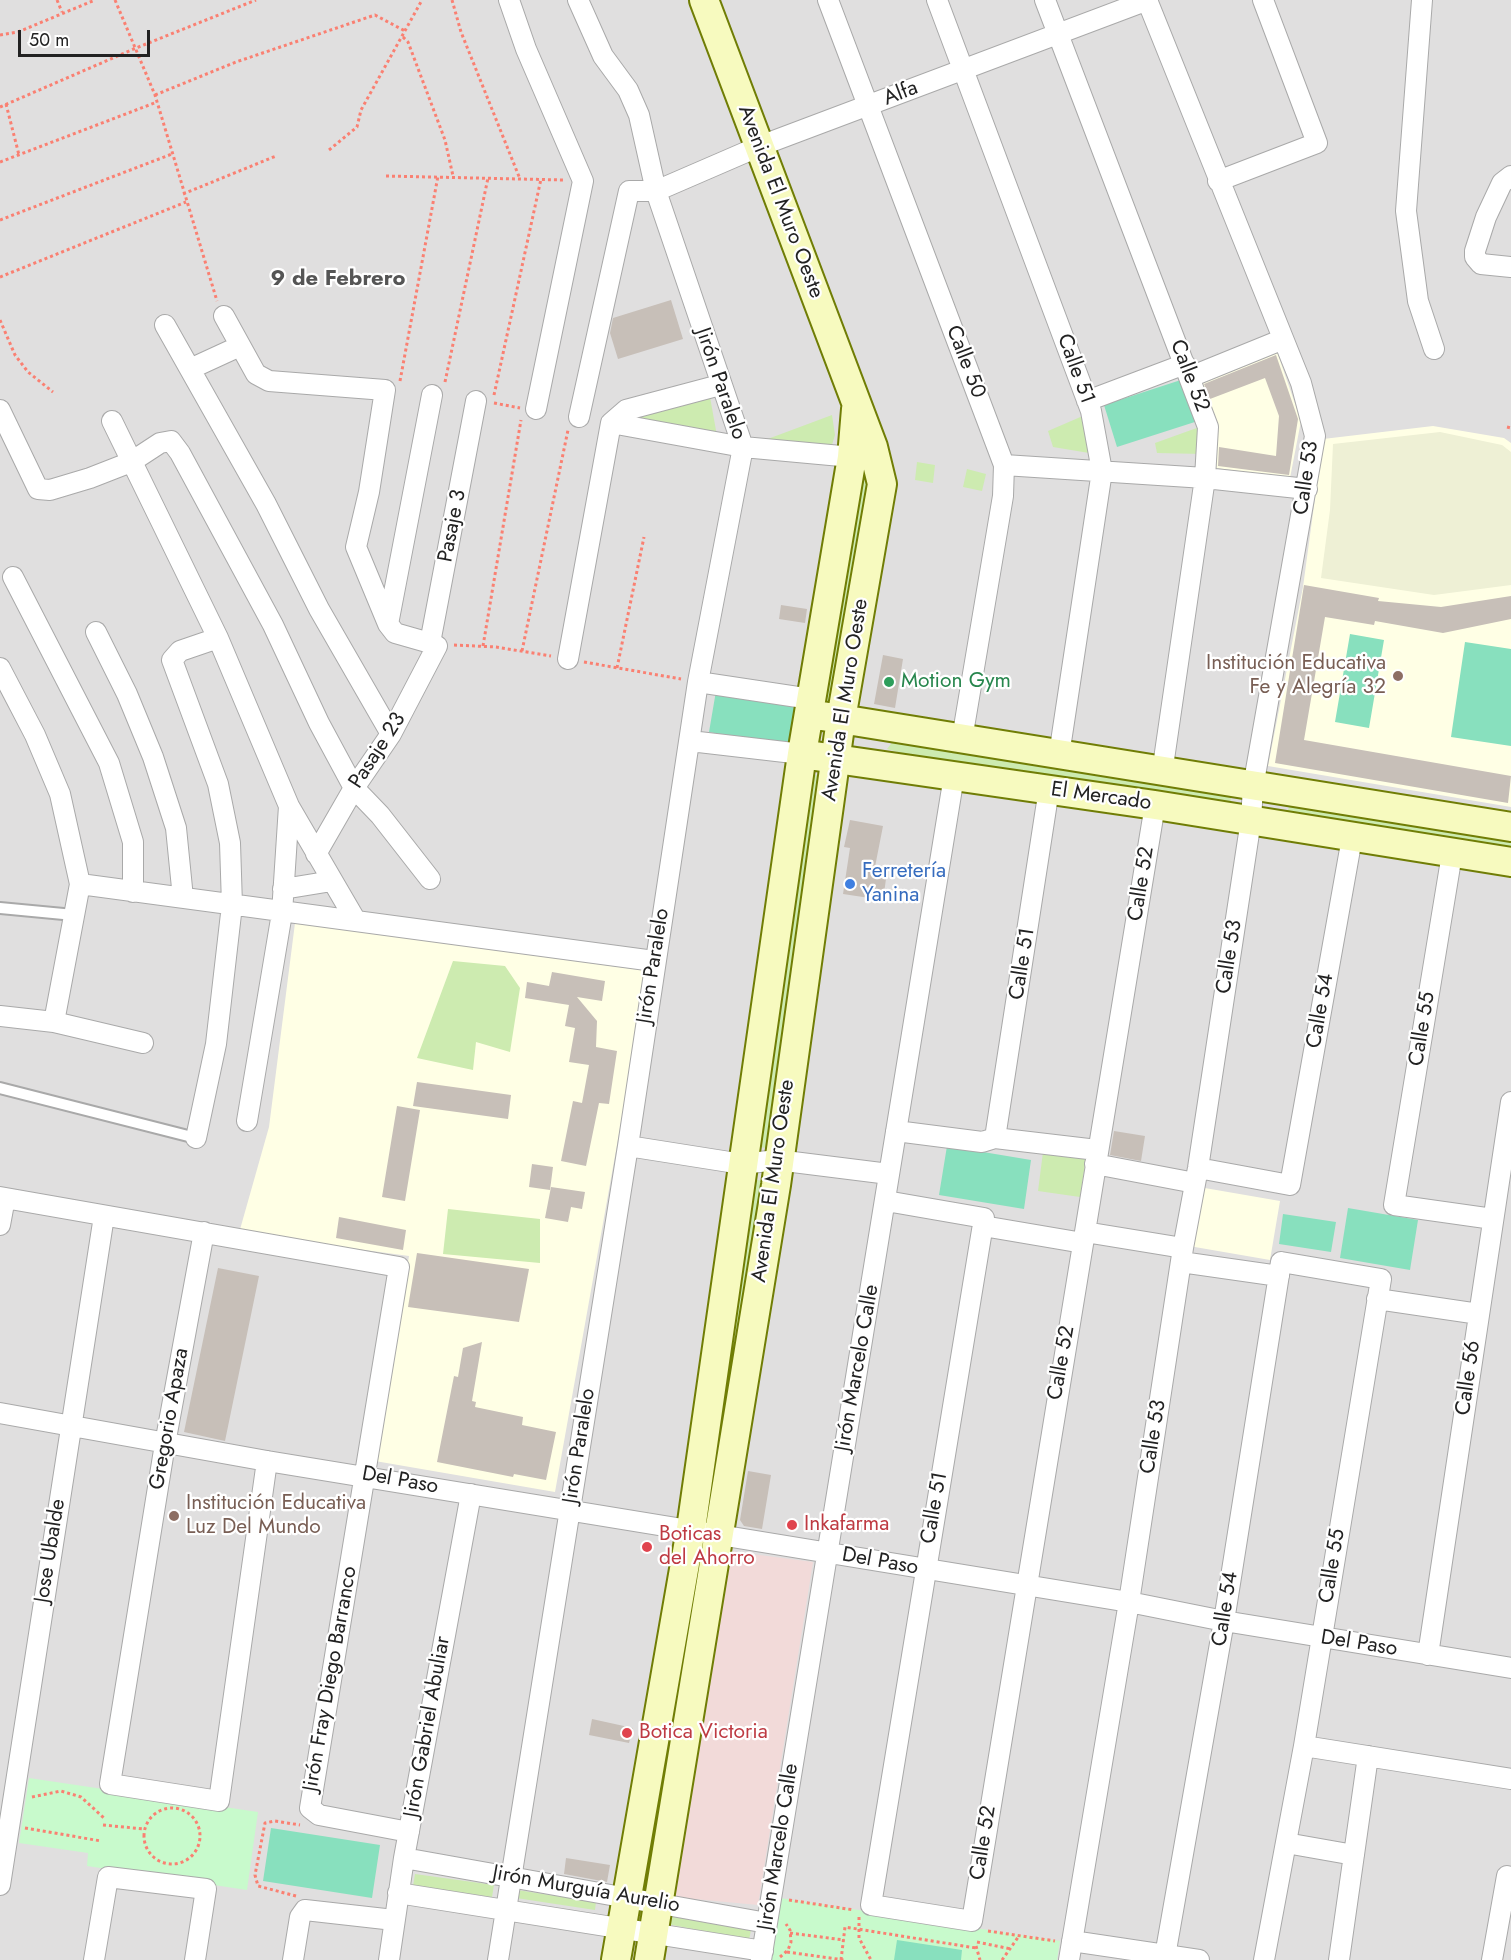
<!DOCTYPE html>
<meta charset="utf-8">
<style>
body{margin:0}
#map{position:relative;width:1511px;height:1960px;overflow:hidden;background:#f2efe9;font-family:Jost,sans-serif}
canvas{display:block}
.scale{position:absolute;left:18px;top:30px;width:132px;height:27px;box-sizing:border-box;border:3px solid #222;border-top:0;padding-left:8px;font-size:18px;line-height:21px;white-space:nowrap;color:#222;-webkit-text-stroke:4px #fff;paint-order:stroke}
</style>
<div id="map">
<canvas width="1511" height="1960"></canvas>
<div class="scale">50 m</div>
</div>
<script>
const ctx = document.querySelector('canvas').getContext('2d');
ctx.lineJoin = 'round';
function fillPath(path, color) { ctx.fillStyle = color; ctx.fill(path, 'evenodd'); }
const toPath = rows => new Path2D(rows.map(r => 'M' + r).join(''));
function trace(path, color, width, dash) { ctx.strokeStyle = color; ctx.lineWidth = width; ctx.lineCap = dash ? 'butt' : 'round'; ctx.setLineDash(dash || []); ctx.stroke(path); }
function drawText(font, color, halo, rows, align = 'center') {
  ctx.font = font + ' Jost,sans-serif'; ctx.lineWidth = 4.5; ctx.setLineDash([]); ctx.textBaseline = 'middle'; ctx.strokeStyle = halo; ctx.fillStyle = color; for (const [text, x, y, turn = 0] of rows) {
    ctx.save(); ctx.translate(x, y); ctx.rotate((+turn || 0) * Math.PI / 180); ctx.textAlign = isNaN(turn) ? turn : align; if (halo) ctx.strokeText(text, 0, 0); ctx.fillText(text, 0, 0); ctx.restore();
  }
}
const residential = toPath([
 [0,0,1511,0,1511,1960,0,1960]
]);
const commercial = toPath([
 [729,1551,813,1562,758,1905,673,1897]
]);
const education = toPath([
 [1276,349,1301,421,1290,478,1209,467,1194,381],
 [1433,426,1504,438,1511,443,1511,807,1268,766,1303,587,1323,439],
 [295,923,648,971,555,1492,375,1461,409,1256,239,1233,269,1127],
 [1199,1187,1280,1201,1270,1260,1189,1246]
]);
const farmland = toPath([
 [1440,432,1502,445,1511,452,1511,585,1434,595,1321,578,1330,510,1333,444]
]);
const grass = toPath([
 [710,397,717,436,630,419],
 [832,415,835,435,831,448,765,440],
 [1085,415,1089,453,1053,447,1048,431],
 [1205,425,1203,454,1157,453,1155,443],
 [917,462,935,465,933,483,915,480],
 [967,469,986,474,982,491,963,487],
 [859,480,873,482,839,706,825,704],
 [894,740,1232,790,1230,806,905,754,887,749],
 [811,774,825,777,770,1149,756,1146],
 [1291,799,1511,835,1511,852,1287,814],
 [453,961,505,966,520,988,510,1052,476,1042,473,1070,417,1058],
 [1043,1152,1086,1158,1080,1197,1038,1191],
 [750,1179,764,1181,712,1512,698,1510],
 [448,1209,540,1219,540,1263,443,1254],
 [415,1874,494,1885,492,1897,413,1886],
 [517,1890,596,1902,595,1910,516,1898],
 [669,1913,751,1930,749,1940,667,1924]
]);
const park = toPath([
 [29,1778,258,1812,247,1890,87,1866,88,1853,19,1843],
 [774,1897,1060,1941,1057,1960,765,1960]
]);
const pitch = toPath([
 [1187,378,1201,420,1117,447,1104,405],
 [1350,634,1384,640,1369,728,1335,722],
 [1465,642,1511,649,1511,746,1451,737],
 [716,691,797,706,790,747,709,732],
 [947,1146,1031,1160,1024,1209,939,1195],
 [1348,1208,1418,1220,1410,1270,1340,1258],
 [1283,1214,1336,1222,1331,1252,1279,1244],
 [271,1828,380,1845,372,1898,263,1881],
 [897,1940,962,1950,961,1960,894,1960]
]);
const building = toPath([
 [671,300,683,339,618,359,610,333,613,318],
 [1276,355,1298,419,1289,475,1218,466,1219,447,1276,456,1279,416,1265,378,1210,399,1204,384],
 [1304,585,1379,598,1378,601,1441,607,1511,596,1511,619,1443,633,1375,621,1374,625,1325,617,1304,740,1511,776,1508,803,1275,763],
 [781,605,807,609,805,623,779,619],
 [883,655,903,659,895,708,874,704],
 [850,820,883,826,873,877,886,879,883,900,843,894,850,848,844,847],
 [552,972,605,981,602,1001,577,997,597,1021,596,1047,617,1051,609,1104,599,1103,586,1166,561,1161,573,1101,582,1103,589,1065,569,1062,575,1028,565,1026,569,1005,525,998,527,982,549,986],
 [417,1082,511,1095,508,1119,413,1106],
 [397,1106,420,1110,405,1201,382,1197],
 [1114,1131,1145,1136,1141,1161,1110,1155],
 [532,1164,553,1167,550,1190,529,1187],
 [551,1187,585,1192,582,1209,571,1207,568,1222,545,1218],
 [339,1217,406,1230,403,1250,336,1238],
 [417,1253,529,1269,519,1322,408,1307],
 [218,1268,259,1276,225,1441,184,1432],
 [482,1342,472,1401,476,1402,475,1407,523,1417,522,1425,556,1432,546,1480,514,1474,513,1477,437,1462,454,1376,458,1377,463,1348],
 [748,1471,771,1475,762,1529,744,1526,740,1520],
 [592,1719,633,1728,629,1743,589,1735],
 [566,1858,610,1865,607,1882,564,1874]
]);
const path = toPath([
 [57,0,62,12],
 [115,0,155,95,217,301],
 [452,0,461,32,520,179],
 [0,35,18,32,95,0],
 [403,37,408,42,445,140,453,176],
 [155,95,236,62,375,15,405,31],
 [6,104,19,155],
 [0,107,136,48,256,0],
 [329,150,357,127,361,110,422,0],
 [0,162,157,102],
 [386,176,564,180],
 [183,194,276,156],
 [0,220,172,154],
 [0,277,186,202],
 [0,320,15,355,28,372,53,392],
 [400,381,438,176],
 [445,382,488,178],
 [494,395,541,179],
 [494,403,520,408],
 [1507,427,1511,428],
 [454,645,496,647,551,656],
 [483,646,521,420],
 [522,651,568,430],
 [584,662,681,679],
 [617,668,644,537],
 [32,1797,61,1791,81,1797,104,1818],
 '144 1836a28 28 0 1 1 56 0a28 28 0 1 1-56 0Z',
 [103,1825,144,1829],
 [25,1828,101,1841],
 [296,1896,258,1886,255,1875,265,1823,275,1821,300,1825],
 [789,1900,854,1910],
 [859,1917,859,1938,871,1960],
 [988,1931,1055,1941],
 [790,1933,844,1940],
 [977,1942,1011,1949],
 [976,1946,980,1960],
 [787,1952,844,1960],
 [780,1957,788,1950,791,1942,790,1930,786,1924],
 [841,1960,845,1927,976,1948],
 [1002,1960,1019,1936]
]);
const lane = toPath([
 [0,908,74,915],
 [0,1088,196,1138]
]);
const street = toPath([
 [509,0,526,49,583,181,536,409],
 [828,0,1004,465,1003,496,962,739],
 [937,0,1091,411,1102,471,1059,755],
 [1045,0,1208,427,1205,478,1162,773],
 [1422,0,1406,211,1418,301,1434,349],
 [1511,176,1502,183,1486,217,1475,251,1475,257,1481,264,1511,267],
 [1218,181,1317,143,1263,0],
 [224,316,256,374,269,381,385,390,369,492,356,547,388,624,395,633,430,643],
 [165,325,266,504,319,609,391,734],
 [190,369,240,346],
 [1190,377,1281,340],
 [1087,401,1185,364],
 [0,410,38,489,50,490,90,478,131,462,160,443,171,441,180,453,273,625,319,723,354,788,380,815,430,879],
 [579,417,629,191,656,191,760,146,1148,0],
 [112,421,218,638,289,806,356,921],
 [611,423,743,447,852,457],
 [1004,465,1205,478,1307,489],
 [13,577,109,763,133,842,133,892],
 [388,624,432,395],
 [96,632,127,694,153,757,176,828,183,898],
 [568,659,611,423,626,410,720,385],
 [0,668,35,735,60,794,80,884,54,1022],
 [698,682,811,699],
 [690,741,802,754],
 [316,854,354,788,391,734,437,646,430,643,476,401],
 [1452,854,1394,1205,1493,1219],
 [80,884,654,961],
 [283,889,332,881],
 [0,1016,54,1022,143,1043],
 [247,1121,282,913,289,806],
 [896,1131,982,1142,995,1138,1097,1150],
 [196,1138,216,1044,232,905,230,843,218,784,172,660,180,651,218,638],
 [995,1138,1049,789],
 [628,1146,742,1164,777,1160,889,1174],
 [1095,1164,1195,1183],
 [1198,1168,1290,1185,1352,838],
 [0,1197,399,1267,310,1808,319,1815,409,1832],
 [886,1201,984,1218,871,1905,972,1921,1155,805],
 [0,1225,5,1198],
 [983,1226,1083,1243],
 [204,1232,165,1444,110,1784,219,1801,267,1461],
 [1085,1232,1183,1248],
 [1181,1262,1279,1276],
 [1377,1299,1479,1314],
 [0,1413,267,1461,1129,1602,1224,1621,1511,1668],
 [1428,1655,1511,1102],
 [1304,1746,1511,1779],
 [1286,1843,1354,1855],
 [404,1858,767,1923],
 [0,1885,104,1216],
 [398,1893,763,1951],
 [1072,1941,1199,1960],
 [1165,1956,1224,1621,1281,1262,1381,1279,1304,1746,1264,1960],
 [94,1960,108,1877,206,1889,195,1960],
 [293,1960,300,1917,305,1910,394,1920],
 [389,1960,404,1858,471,1494],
 [498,1960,628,1146,698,682,743,447,656,191,639,115,628,90,603,56,578,0],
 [761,1960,954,776],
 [1069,1960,1129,1602,1183,1248,1198,1168,1251,820,1253,787,1315,436,1301,383,1147,0],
 [1339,1960,1368,1756],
 [1492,1960,1507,1876]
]);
const secondary = toPath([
 [822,716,1511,827],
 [815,756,1155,805,1511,862],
 [616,1960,691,1529,802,754,852,457,856,409],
 [649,1960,776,1185,841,719,882,484,873,447,704,0]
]);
const markers = [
 [1398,676,6,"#8d6e63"],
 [889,682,6,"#2e9e5b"],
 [850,884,6,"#3f7fe0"],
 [174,1516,6,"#8d6e63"],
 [792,1525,6,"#e0444e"],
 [647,1547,6,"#e0444e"],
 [627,1733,6,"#e0444e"]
];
const streetNames = [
 ["Alfa",901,94,-21],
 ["Avenida El Muro Oeste",780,202,69],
 ["Calle 50",965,362,69],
 ["Calle 51",1075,369,70],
 ["Calle 52",1189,376,69],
 ["Jirón Paralelo",720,384,71],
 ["Calle 53",1307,478,-82],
 ["Pasaje 3",453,526,-79],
 ["Avenida El Muro Oeste",846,700,-81],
 ["Pasaje 23",378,751,-57],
 ["El Mercado",1101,797,8],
 ["Calle 52",1142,884,-81],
 ["Calle 53",1230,957,-81],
 ["Calle 51",1023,964,-81],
 ["Jirón Paralelo",654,966,-81],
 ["Calle 54",1321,1011,-80],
 ["Calle 55",1423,1029,-81],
 ["Avenida El Muro Oeste",774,1181,-82],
 ["Calle 52",1062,1363,-80],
 ["Jirón Marcelo Calle",858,1368,-80],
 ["Calle 56",1469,1378,-82],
 ["Gregorio Apaza",170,1419,-80],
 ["Calle 53",1154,1437,-81],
 ["Jirón Paralelo",580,1446,-81],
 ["Del Paso",400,1481,10],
 ["Calle 51",935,1508,-80],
 ["Jose Ubalde",51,1551,-81],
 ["Del Paso",880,1562,10],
 ["Calle 55",1333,1566,-81],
 ["Calle 54",1226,1609,-81],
 ["Del Paso",1359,1644,9],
 ["Jirón Fray Diego Barranco",331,1679,-80],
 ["Jirón Gabriel Abuliar",428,1727,-80],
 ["Calle 52",984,1843,-81],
 ["Jirón Marcelo Calle",779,1847,-81],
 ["Jirón Murguía Aurelio",586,1890,10]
];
const educationNames = [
 ["Institución Educativa",1386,664],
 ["Fe y Alegría 32",1386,688],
 ["Institución Educativa",186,1504,"left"],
 ["Luz Del Mundo",186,1528,"left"]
];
const leisureNames = [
 ["Motion Gym",901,682]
];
const shopNames = [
 ["Ferretería",862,872],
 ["Yanina",862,896]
];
const healthNames = [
 ["Inkafarma",804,1525],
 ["Boticas",659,1535],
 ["del Ahorro",659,1559],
 ["Botica Victoria",639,1733]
];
const neighbourhoodNames = [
 ["9 de Febrero",338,280]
];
fillPath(residential, '#e0dfdf');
fillPath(commercial, '#f2dad9');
fillPath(education, '#ffffe5');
fillPath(farmland, '#eef0d5');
fillPath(grass, '#cdebb0');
fillPath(park, '#c8facc');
fillPath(pitch, '#88e0be');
fillPath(building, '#c7bfb8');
trace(lane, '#a9a9a9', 14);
trace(street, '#a9a9a9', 22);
trace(secondary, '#707d05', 32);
trace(path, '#fa8072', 3, [3, 3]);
trace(lane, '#fff', 10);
trace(street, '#fff', 20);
trace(secondary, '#f7fabf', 28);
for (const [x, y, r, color] of markers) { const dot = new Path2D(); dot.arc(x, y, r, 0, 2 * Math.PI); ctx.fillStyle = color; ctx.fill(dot); trace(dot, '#fff', 2); }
drawText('21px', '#222', '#fff', streetNames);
drawText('21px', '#785e54', '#fff', educationNames, 'right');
drawText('21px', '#27864d', '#fff', leisureNames, 'left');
drawText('21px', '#366cbe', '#fff', shopNames, 'left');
drawText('21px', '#be3a42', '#fff', healthNames, 'left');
drawText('bold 22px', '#555', '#fff', neighbourhoodNames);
</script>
